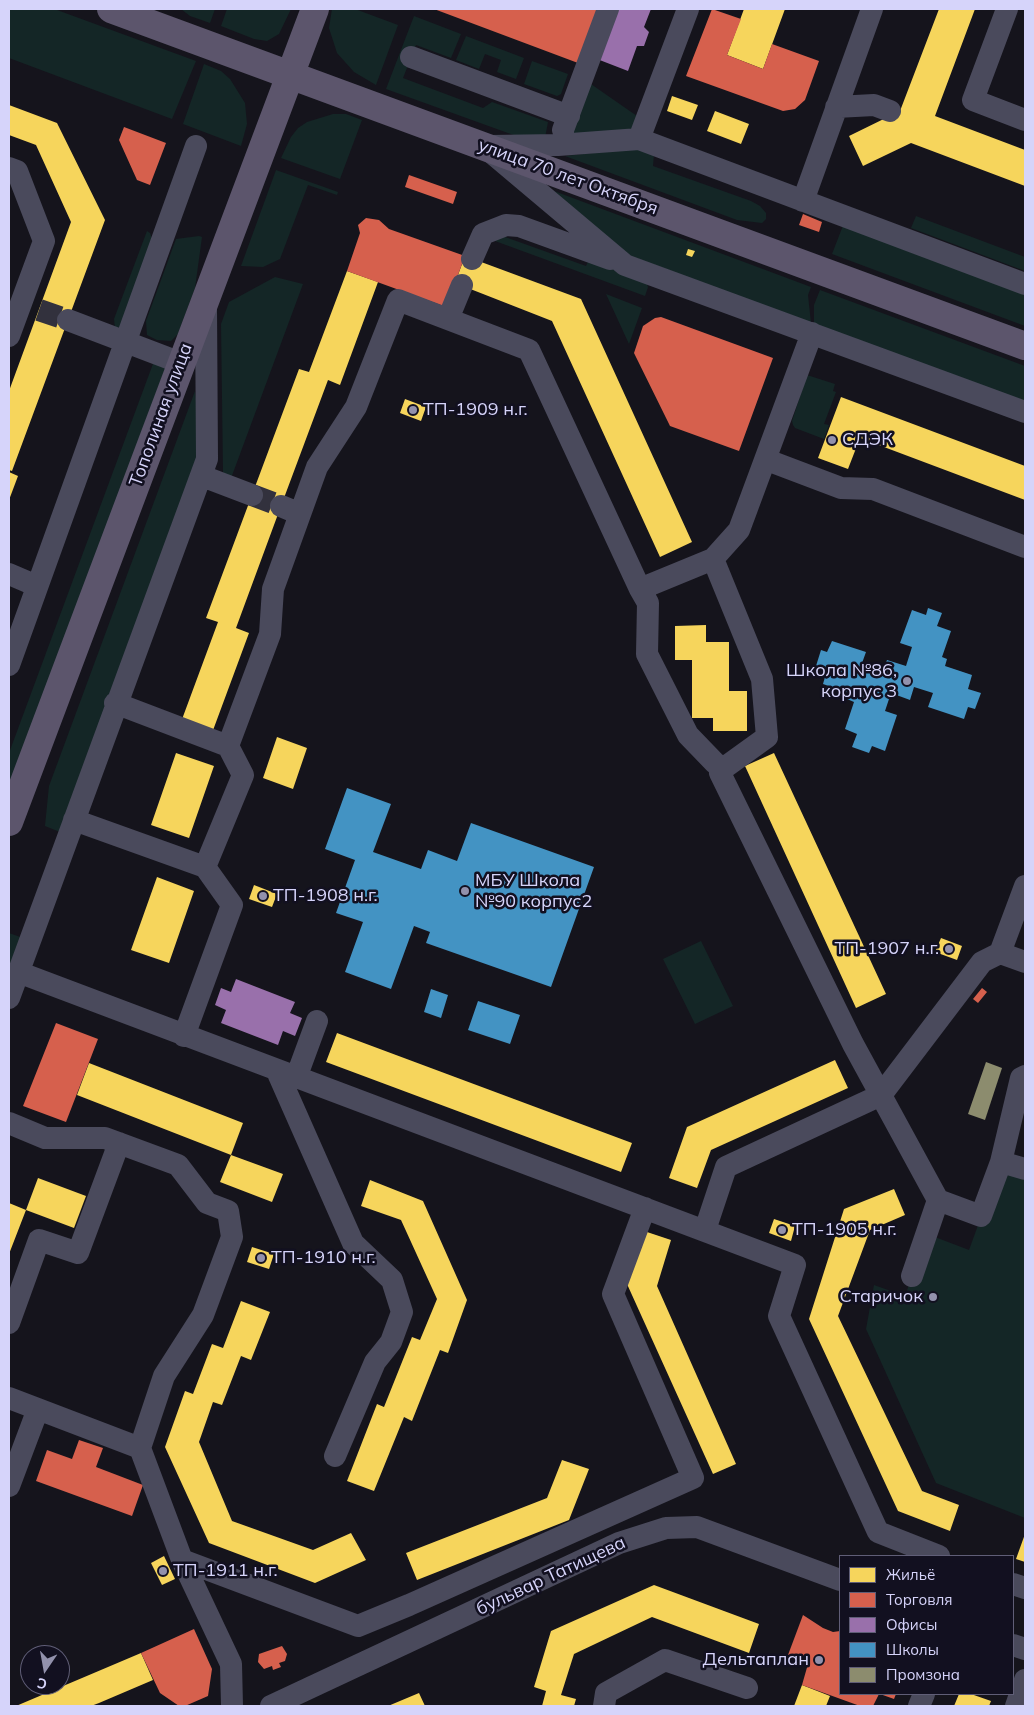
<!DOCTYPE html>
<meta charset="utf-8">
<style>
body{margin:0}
#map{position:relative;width:1034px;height:1715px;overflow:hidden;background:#15141c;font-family:Mulish,sans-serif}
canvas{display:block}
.frame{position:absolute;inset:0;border:10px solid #d6d4fa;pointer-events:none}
.legend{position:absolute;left:839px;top:1555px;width:175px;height:140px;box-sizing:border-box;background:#121020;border:1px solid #605e77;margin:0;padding:6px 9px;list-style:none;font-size:15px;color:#d6d4fa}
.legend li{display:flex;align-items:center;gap:10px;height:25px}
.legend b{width:25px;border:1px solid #605e77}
.north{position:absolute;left:20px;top:1645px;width:50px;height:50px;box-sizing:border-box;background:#121020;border:1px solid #605e77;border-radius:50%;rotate:192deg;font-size:14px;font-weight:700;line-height:20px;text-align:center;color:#d6d4fa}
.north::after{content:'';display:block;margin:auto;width:18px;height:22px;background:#9291ac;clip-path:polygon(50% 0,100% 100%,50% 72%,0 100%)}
</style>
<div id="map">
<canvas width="1034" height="1715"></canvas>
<div class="frame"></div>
<ul class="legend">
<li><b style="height:14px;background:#f6d55c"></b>Жильё</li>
<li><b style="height:14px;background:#d6604d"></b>Торговля</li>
<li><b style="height:14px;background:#9970ab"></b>Офисы</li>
<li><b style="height:14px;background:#4393c3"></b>Школы</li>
<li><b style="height:14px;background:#8c8c6e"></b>Промзона</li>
</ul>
<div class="north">С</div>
</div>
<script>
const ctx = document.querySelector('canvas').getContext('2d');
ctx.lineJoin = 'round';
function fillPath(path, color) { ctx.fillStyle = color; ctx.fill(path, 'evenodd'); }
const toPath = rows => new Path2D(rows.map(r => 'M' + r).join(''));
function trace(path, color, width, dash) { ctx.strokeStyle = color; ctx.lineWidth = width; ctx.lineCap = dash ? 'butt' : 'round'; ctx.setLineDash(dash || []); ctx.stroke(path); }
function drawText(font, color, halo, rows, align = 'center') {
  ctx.font = font + ' Mulish,sans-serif'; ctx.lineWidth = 5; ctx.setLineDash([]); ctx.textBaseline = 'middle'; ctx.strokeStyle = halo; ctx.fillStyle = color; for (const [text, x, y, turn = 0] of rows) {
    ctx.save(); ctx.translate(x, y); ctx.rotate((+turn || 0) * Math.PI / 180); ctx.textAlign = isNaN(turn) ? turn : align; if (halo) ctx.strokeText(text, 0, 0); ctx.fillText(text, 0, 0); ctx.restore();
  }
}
const green = toPath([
 [9,9,57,10,196,61,172,119,9,58],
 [181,9,215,9,210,23,190,16],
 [227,9,291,9,279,34,267,41,254,39,221,26],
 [332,9,355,9,398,25,376,85,354,72,337,53,329,28],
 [414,16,461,34,451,58,416,45,403,78,483,108,492,102,548,122,545,138,519,137,386,89],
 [466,36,524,58,516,79,497,72,501,60,485,54,479,69,456,60],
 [532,61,568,74,561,94,557,96,524,84],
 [204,64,221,71,230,79,245,103,247,124,241,146,183,124],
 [588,82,637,116,631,132,576,136,572,131],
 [333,114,346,114,362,120,340,179,281,158,291,137,298,128,307,122],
 [641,148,654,154,653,166,751,201,760,206,766,213,766,219,762,223,737,220,565,156],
 [276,170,338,192,337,195,308,185,280,259,263,267,241,266],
 [554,191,811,287,808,295,811,323,628,255],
 [916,216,1025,257,1025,271,911,228],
 [844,223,1025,291,1025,326,832,254],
 [147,231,150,233,157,252,129,326,115,328,114,319],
 [494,233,586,266,590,258,645,278,648,287,645,296,495,241],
 [199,236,202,237,195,288,178,334,171,341,157,340,147,335,146,321,176,239],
 [275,277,303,284,230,481,223,472,221,324,229,302],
 [820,290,1025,366,1025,402,814,324,814,305],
 [606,294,642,308,629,344],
 [154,361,166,366,9,789,9,753],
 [807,375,835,384,833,391,836,392,824,424,829,425,824,439,795,428,793,425,792,421],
 [195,391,205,461,65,834,45,826,49,786],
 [9,933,26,939,9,985],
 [701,941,733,1006,695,1024,663,959],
 [1001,1162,1025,1169,1025,1518,936,1483,866,1329,874,1285,905,1296,927,1234,969,1250]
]);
const homes = toPath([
 [744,9,785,9,763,69,727,55],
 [939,9,975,9,935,116,1025,150,1025,186,911,143,863,166,849,136,900,111],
 [672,96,698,105,692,120,667,111],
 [9,105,57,123,105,220,12,471,9,470,9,391,71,222,36,145,9,135],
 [715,111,749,124,741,144,707,131],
 [688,249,695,251,692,257,686,255],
 [465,256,581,299,692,542,660,557,552,321,455,283],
 [347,271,378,282,340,385,328,380,281,506,236,628,249,633,212,733,181,722,218,622,206,618,299,369,309,372],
 [841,397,1025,466,1025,500,860,438,848,469,818,458],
 [405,399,426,407,421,421,400,413],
 [9,472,18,476,9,500],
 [706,625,706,642,729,642,729,691,747,691,747,731,713,731,713,718,692,718,692,660,675,660,675,626],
 [277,737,307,748,293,789,263,778],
 [176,753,214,766,189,838,151,825],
 [774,753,886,994,856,1008,745,766],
 [157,877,194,891,169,963,131,950],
 [254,885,277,894,272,907,249,899],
 [941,938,962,946,957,960,935,952],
 [337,1033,632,1143,621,1172,326,1062],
 [835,1060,848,1088,711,1150,697,1188,669,1178,687,1127],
 [89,1063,243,1123,231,1155,77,1095],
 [231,1155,283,1174,272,1202,220,1182],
 [38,1178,86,1196,74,1228,26,1210],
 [370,1180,423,1201,467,1300,448,1353,440,1350,412,1421,404,1417,374,1491,347,1481,377,1404,384,1407,412,1337,420,1340,437,1299,401,1220,361,1206],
 [894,1189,905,1215,870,1230,838,1316,922,1491,959,1505,950,1531,898,1511,809,1319,844,1209],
 [9,1203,26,1210,9,1254],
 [774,1219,795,1226,791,1241,769,1233],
 [644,1231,671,1240,657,1286,736,1464,713,1474,627,1284],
 [252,1247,274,1254,269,1269,247,1262],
 [241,1301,270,1312,251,1360,241,1356,222,1405,213,1402,199,1442,232,1521,313,1550,351,1533,366,1560,315,1583,209,1543,165,1447,185,1391,193,1394,212,1344,223,1348],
 [562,1460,589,1469,569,1520,417,1580,406,1553,547,1498],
 [1025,1534,1025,1562,1016,1559],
 [164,1556,175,1579,162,1585,151,1563],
 [654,1585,759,1624,749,1653,652,1617,574,1654,561,1695,576,1699,574,1706,542,1706,546,1691,534,1687,551,1631],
 [141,1653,153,1680,99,1703,91,1706,16,1706],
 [802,1685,830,1696,826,1706,794,1706],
 [419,1693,425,1706,388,1706],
 [959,1694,971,1694,991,1701,989,1706,954,1706]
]);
const shops = toPath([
 [434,9,598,9,578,63],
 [712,9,741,19,727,55,763,69,772,44,819,61,805,100,795,109,783,111,686,76],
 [124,127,166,143,150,185,137,180,119,140],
 [409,175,457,192,453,204,405,187],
 [803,214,822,222,819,232,799,225],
 [366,218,379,220,389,229,465,256,446,307,347,271,360,233,358,225],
 [661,317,773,358,739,451,670,426,634,353,643,326,655,318],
 [982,988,987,992,978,1003,973,999],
 [56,1023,98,1039,66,1122,23,1106],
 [79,1440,103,1448,96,1467,143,1485,132,1516,36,1481,47,1450,72,1459],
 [803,1615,823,1628,833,1632,840,1631,840,1694,879,1694,873,1706,860,1706,802,1685,808,1664,788,1655],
 [194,1629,212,1669,208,1696,185,1706,179,1706,160,1693,141,1653],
 [282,1646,287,1654,285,1661,279,1663,281,1667,273,1670,272,1666,264,1669,258,1662,259,1654],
 [880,1694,896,1694,894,1699]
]);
const offices = toPath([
 [616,9,651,9,644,27,649,32,644,46,637,46,628,71,597,59],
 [236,979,295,1002,290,1013,302,1018,295,1036,283,1031,278,1045,221,1023,226,1010,215,1005,221,988,231,992]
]);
const schools = toPath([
 [928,608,942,613,937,626,951,631,942,657,947,659,945,666,972,675,968,689,981,693,975,709,968,707,964,719,928,707,933,693,914,687,910,700,891,693,885,711,897,715,885,751,872,746,869,753,852,747,857,734,845,729,854,702,847,699,849,693,823,684,827,670,816,666,821,650,827,652,832,641,866,652,861,666,882,673,887,660,906,666,912,647,900,643,912,610,926,615],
 [347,788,391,804,373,852,421,869,428,850,457,861,471,823,594,867,551,987,426,943,430,932,414,926,391,989,345,972,363,922,336,913,355,860,325,849],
 [431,989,448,995,441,1018,424,1012],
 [478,1001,520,1015,510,1044,468,1030]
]);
const industry = toPath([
 [986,1062,1002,1068,985,1120,968,1114]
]);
const minorTunnel = toPath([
 [39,310,68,320],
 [252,495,281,506]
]);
const minor = toPath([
 [1007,9,973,100,1025,120],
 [411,57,569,116],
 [836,107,874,105,890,111],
 [563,130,608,9],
 [639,139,688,9],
 [490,146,558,145,639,139,1025,284],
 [492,153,625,265,1025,412],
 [9,168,17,171,44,241,9,336],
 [803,201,872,9],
 [472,259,483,234,506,225,519,226,610,259],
 [448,319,462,285],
 [68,320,181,363],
 [812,333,739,530,713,559,762,679,767,737,724,768,720,773,853,1044,938,1200,981,1216,1001,1162,1021,1078,1025,1076],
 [767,460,841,488,873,489,1025,547],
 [202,476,252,495],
 [281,506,300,514],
 [713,559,640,589,648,603,647,654,688,735,715,763,724,768],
 [9,574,37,586],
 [9,665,196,146],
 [115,703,228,746],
 [74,820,205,867,232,905,184,1036],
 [205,867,243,775,228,746,270,634,273,589,317,467,356,407,398,300,529,350,640,589],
 [1000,953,1025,962],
 [18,972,795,1265,779,1316,878,1532,939,1556],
 [9,998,207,459,206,307],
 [277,1071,353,1243,392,1280,402,1312,391,1342,375,1362,335,1456],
 [296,1078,317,1021],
 [9,1123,45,1138,105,1138,178,1165,207,1203,228,1211,232,1237,203,1315,164,1376,140,1448,182,1560,231,1664,232,1706],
 [1001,1162,1025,1169],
 [705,1230,726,1167,881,1095,982,962,1000,953,1025,886],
 [912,1276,938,1200],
 [9,1323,39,1240,78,1253,119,1143],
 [9,1398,140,1448],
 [9,1486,38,1409],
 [182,1560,358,1626,409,1605,693,1478,613,1294,645,1208],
 [1013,1584,1025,1588],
 [1013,1645,1025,1649],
 [271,1706,619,1543,666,1528,697,1527,840,1580],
 [604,1706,606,1693,665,1660,747,1688],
 [919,1706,924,1694],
 [1016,1706,1025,1680]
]);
const major = toPath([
 [111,9,1025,346],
 [9,822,315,9]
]);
const markers = [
 [413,410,5,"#9291ac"],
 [832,440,5,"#9291ac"],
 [907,681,5,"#9291ac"],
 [465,891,5,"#9291ac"],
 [263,896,5,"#9291ac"],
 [949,949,5,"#9291ac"],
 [782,1230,5,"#9291ac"],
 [261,1258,5,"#9291ac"],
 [933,1297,5,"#9291ac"],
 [163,1571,5,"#9291ac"],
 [819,1660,5,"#9291ac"]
];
const streetNames = [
 ["улица 70 лет Октября",568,177,20],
 ["Тополиная улица",161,415,-70],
 ["бульвар Татищева",551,1576,-25]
];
const poiNames = [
 ["ТП-1909 н.г.",423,410],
 ["СДЭК",842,440],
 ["Школа №86,",897,671,"right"],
 ["корпус 3",897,692,"right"],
 ["МБУ Школа",475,881],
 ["№90 корпус2",475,902],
 ["ТП-1908 н.г.",273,896],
 ["ТП-1907 н.г.",939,949,"right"],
 ["ТП-1905 н.г.",792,1230],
 ["ТП-1910 н.г.",271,1258],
 ["Старичок",923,1297,"right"],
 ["ТП-1911 н.г.",173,1571],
 ["Дельтаплан",809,1660,"right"]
];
fillPath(green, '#142626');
fillPath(homes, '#f6d55c');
fillPath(shops, '#d6604d');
fillPath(offices, '#9970ab');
fillPath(schools, '#4393c3');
fillPath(industry, '#8c8c6e');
trace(minorTunnel, '#32313d', 22, [22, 11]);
trace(minor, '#4a4a5c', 22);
trace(major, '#5c556c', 28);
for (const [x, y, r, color] of markers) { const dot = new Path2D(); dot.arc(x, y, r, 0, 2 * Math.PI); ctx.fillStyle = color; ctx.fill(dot); trace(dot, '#121020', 2); }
drawText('18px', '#d6d4fa', '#121020', streetNames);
drawText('18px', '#d6d4fa', '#121020', poiNames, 'left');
</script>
